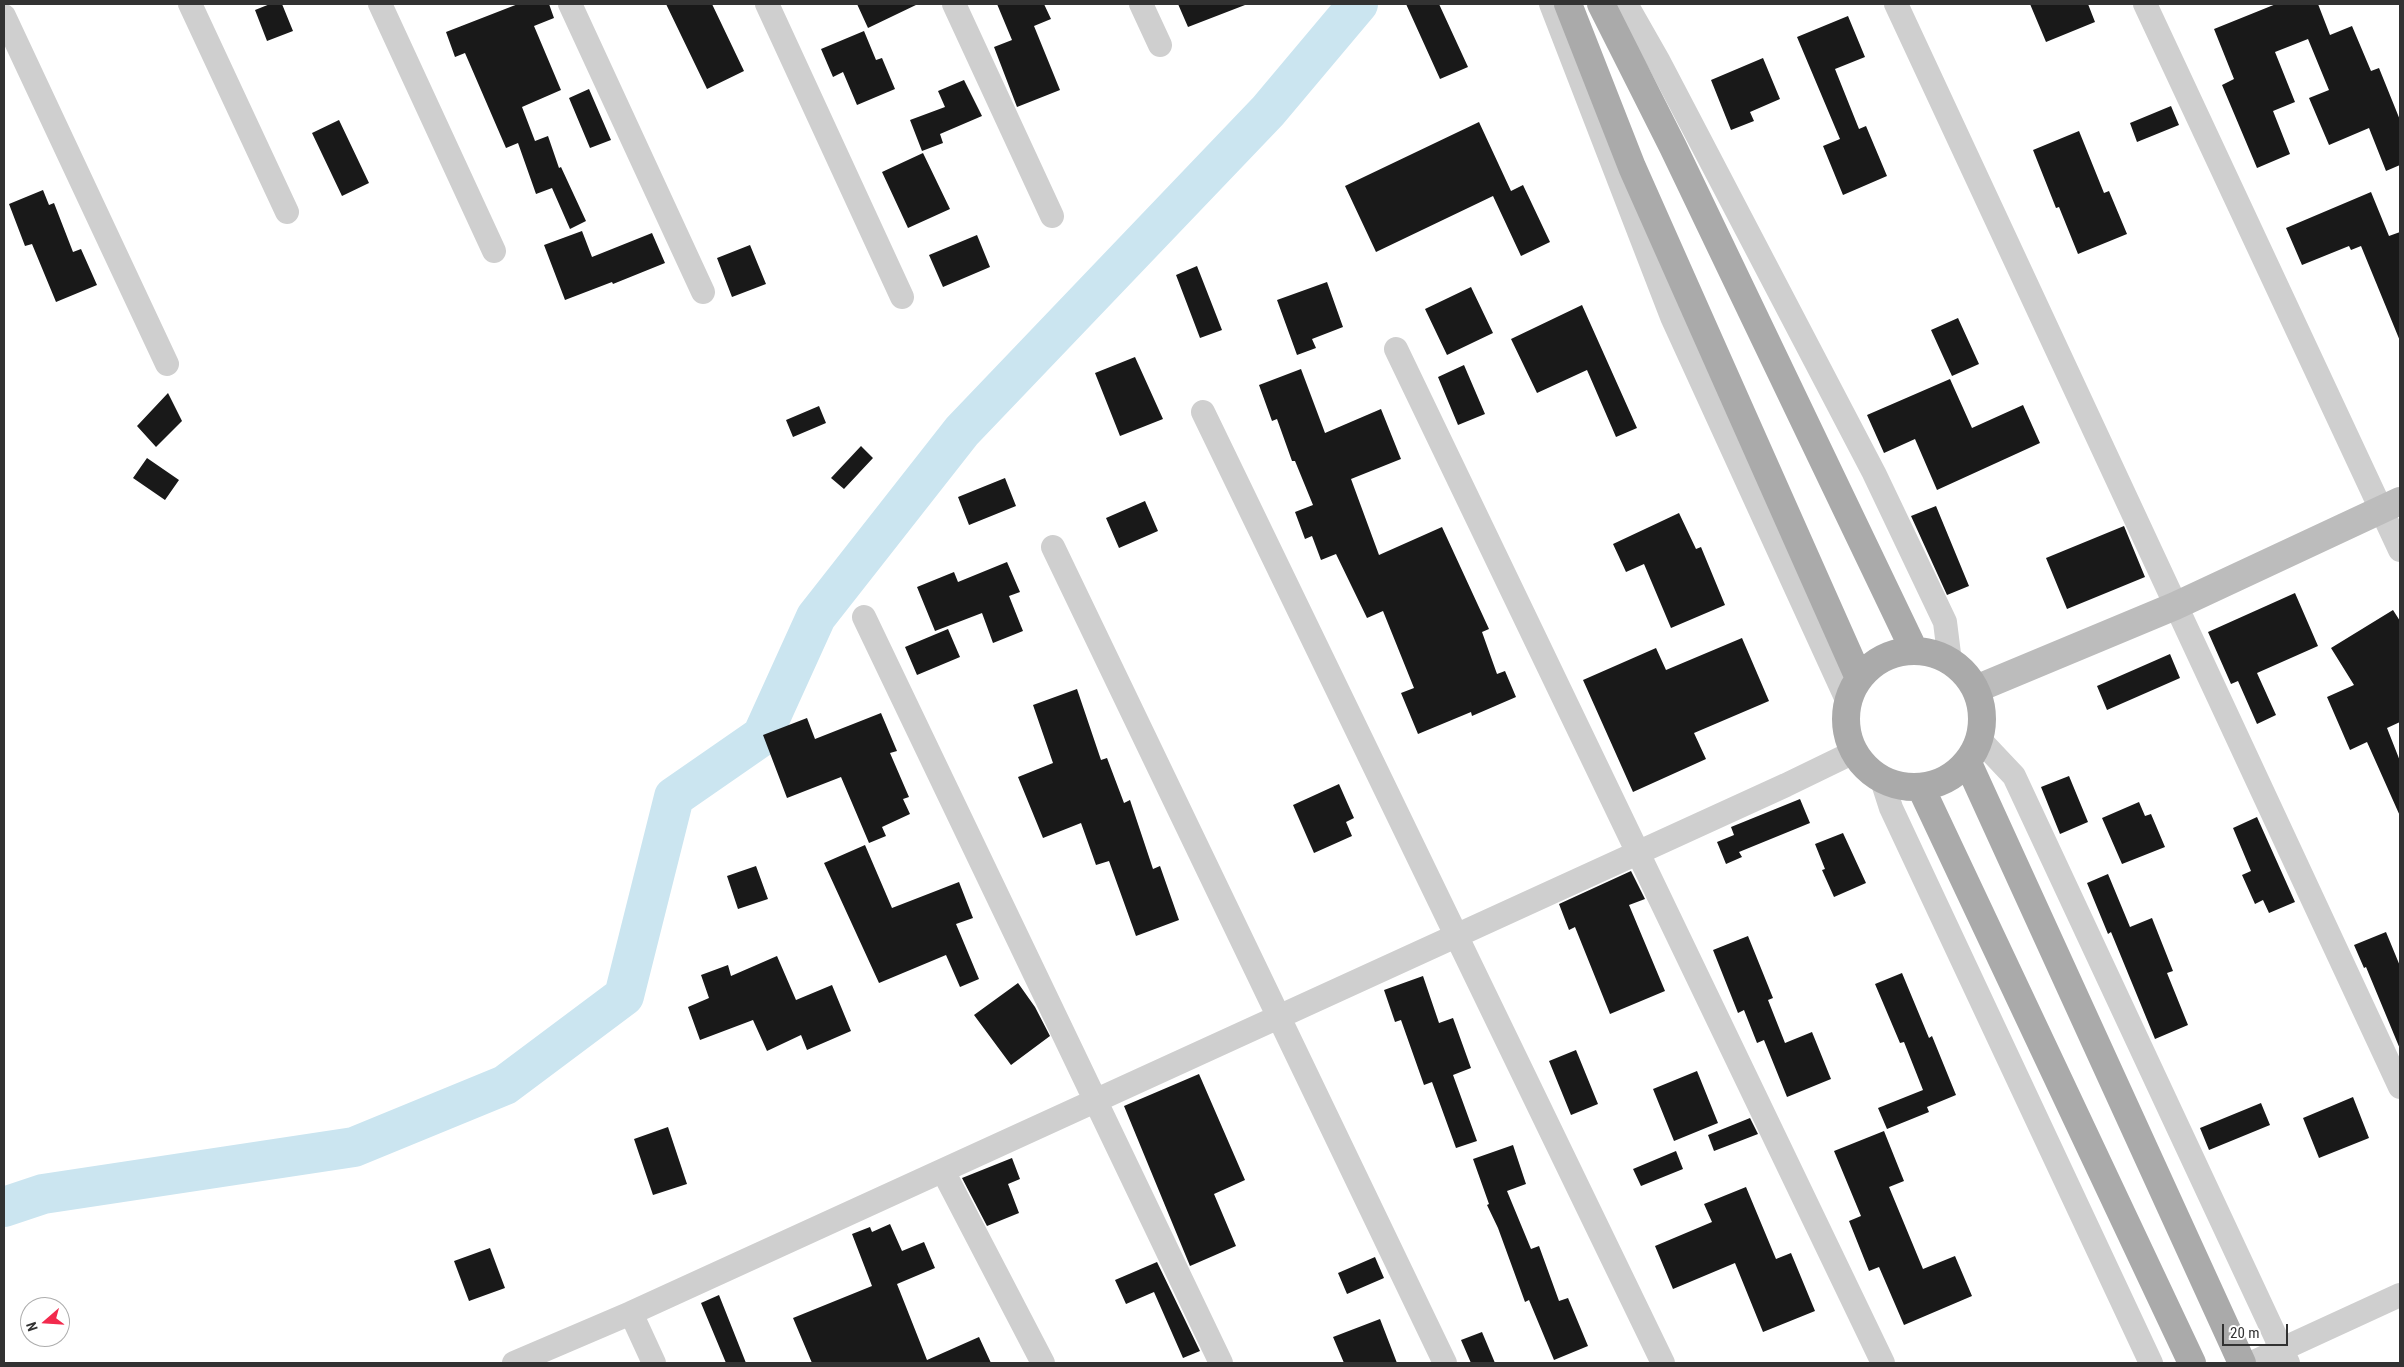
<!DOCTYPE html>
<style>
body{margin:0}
#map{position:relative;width:2404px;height:1367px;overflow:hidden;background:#fff;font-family:"Roboto Condensed",sans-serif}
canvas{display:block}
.frame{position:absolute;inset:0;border:5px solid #323232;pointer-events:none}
.north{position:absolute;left:20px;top:1297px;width:50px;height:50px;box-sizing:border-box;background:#fff;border:1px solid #adadad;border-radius:50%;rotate:251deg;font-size:14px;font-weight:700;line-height:20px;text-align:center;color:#323232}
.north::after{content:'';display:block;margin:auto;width:18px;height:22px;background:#f22a4d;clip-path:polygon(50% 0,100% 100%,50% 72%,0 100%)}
.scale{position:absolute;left:2222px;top:1324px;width:66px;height:22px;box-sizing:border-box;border:2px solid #323232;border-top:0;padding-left:6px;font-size:15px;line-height:18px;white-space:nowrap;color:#323232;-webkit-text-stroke:4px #fff;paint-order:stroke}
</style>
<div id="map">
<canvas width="2404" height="1367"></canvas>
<div class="frame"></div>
<div class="north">N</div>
<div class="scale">20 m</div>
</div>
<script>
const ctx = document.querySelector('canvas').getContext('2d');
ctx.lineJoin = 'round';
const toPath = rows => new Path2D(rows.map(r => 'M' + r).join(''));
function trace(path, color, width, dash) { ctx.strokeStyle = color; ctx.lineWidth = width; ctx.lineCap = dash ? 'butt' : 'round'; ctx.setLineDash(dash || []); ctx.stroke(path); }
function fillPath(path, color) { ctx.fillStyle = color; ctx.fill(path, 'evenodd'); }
const river = toPath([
 [4,1207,43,1194,354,1147,505,1085,624,996,674,797,762,736,816,617,962,431,1268,111,1358,4]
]);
const building = toPath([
 [270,4,282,4,293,31,267,41,255,10],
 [518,4,549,4,554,18,534,26,561,90,522,107,535,141,548,136,559,168,561,167,586,221,570,229,552,188,536,194,518,143,506,148,465,53,455,57,446,32],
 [666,4,712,4,744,71,707,89],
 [857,4,918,4,868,28],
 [997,4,1044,4,1051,19,1034,26,1060,90,1017,107,994,47,1012,40],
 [1178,4,1245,4,1245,5,1188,27],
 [1406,4,1439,4,1468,67,1440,79],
 [2030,4,2088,4,2095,22,2046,42],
 [2276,4,2318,4,2330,35,2352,26,2371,71,2379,68,2400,120,2400,165,2386,171,2369,128,2329,145,2309,98,2329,90,2308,39,2275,52,2295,102,2273,111,2290,154,2257,168,2222,85,2234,79,2214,29],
 [1848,16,1865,57,1835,69,1859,129,1866,126,1887,176,1843,195,1823,146,1840,139,1797,37],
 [864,31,876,60,882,58,895,89,857,105,843,72,833,77,821,49],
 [1763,58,1780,99,1750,112,1754,121,1731,130,1711,80],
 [964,80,982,116,940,134,943,143,922,151,910,120,945,107,938,91],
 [589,89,611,140,590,148,569,98],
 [2171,106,2179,125,2137,142,2130,123],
 [339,120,369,183,342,196,312,133],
 [1479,122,1511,191,1523,185,1550,242,1521,256,1493,196,1376,252,1345,186],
 [2079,131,2104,193,2109,191,2127,234,2078,254,2059,207,2056,208,2033,150],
 [923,153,950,209,908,228,882,172],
 [43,190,49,205,54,203,73,252,81,249,97,285,56,302,32,244,25,246,9,204],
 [2371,192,2389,236,2400,232,2400,341,2361,246,2351,250,2349,246,2302,265,2286,228],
 [582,231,592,257,652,233,665,263,613,284,612,282,565,300,544,245],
 [977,235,990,267,943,287,929,255],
 [750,245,766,284,732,297,717,258],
 [1197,266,1222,330,1200,338,1176,275],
 [1327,282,1343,327,1312,339,1316,348,1297,355,1277,300],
 [1471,287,1493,333,1447,355,1425,309],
 [1582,305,1637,428,1616,437,1587,370,1537,393,1511,339],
 [1958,318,1979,364,1952,376,1931,330],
 [1135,357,1163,419,1120,436,1095,373],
 [1464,365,1485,414,1458,425,1438,377],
 [1301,369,1325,433,1381,409,1401,459,1351,479,1379,555,1442,527,1489,629,1482,632,1497,674,1505,671,1516,697,1472,716,1471,712,1418,734,1401,693,1414,688,1383,611,1367,618,1336,554,1321,560,1312,536,1305,539,1295,512,1313,505,1295,461,1292,461,1277,419,1272,421,1259,385],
 [1950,379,1972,428,2023,405,2040,443,1937,490,1915,439,1884,453,1867,415],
 [168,393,182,421,156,447,137,426],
 [819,406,826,423,793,437,786,420],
 [861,446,873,458,844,489,831,478],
 [147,458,179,480,165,500,133,478],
 [1005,478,1016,506,969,525,958,497],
 [1145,501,1158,531,1119,548,1106,518],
 [1936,506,1969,586,1947,595,1911,516],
 [1679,513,1696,549,1701,547,1725,605,1671,628,1644,564,1626,572,1613,544],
 [2124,526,2145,577,2067,609,2046,558],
 [1007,562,1020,592,1009,596,1023,631,993,643,982,613,935,631,917,587,954,572,958,582],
 [2295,593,2318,646,2257,673,2276,715,2257,724,2238,681,2231,684,2208,632],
 [2393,610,2400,621,2400,722,2387,728,2400,761,2400,816,2367,742,2350,750,2327,697,2354,685,2331,648],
 [948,629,960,657,917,675,905,647],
 [1742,638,1769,701,1694,733,1706,759,1633,792,1583,680,1656,648,1666,670],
 [2170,654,2180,678,2107,710,2097,686],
 [1077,689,1101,760,1107,758,1124,803,1130,800,1153,869,1160,866,1179,920,1136,936,1109,861,1096,865,1081,823,1043,838,1018,777,1053,763,1033,705],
 [881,713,897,751,890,753,909,797,903,799,910,814,882,827,886,836,869,843,841,777,787,798,763,735,807,718,815,739],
 [2069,776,2088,822,2060,834,2041,787],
 [1339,784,1354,818,1346,822,1352,836,1314,853,1293,805],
 [1800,799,1810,823,1739,852,1742,857,1726,864,1717,842,1734,835,1731,827],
 [2139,802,2145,816,2151,814,2165,847,2122,864,2102,818],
 [2257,817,2295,902,2269,913,2263,900,2255,904,2242,875,2251,871,2233,828],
 [1843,833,1866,883,1834,897,1822,870,1825,869,1815,844],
 [865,845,892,908,959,882,973,918,956,924,979,979,960,987,946,955,879,983,824,863],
 [756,866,768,899,738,909,727,876],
 [1631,871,1645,899,1629,905,1665,991,1610,1014,1575,927,1569,930,1559,904],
 [2108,874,2130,927,2152,918,2173,971,2167,973,2188,1025,2155,1039,2111,932,2108,934,2087,883],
 [2386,932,2400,966,2400,1049,2366,967,2364,968,2354,945],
 [1748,936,1773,998,1768,1000,1785,1043,1812,1032,1831,1079,1787,1097,1764,1040,1757,1043,1744,1010,1738,1013,1713,950],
 [777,956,796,1000,832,985,851,1031,807,1050,801,1035,767,1051,753,1020,700,1040,688,1007,709,998,701,975,728,965,731,976],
 [1902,973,1929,1038,1932,1036,1956,1095,1927,1107,1929,1112,1887,1129,1878,1108,1923,1090,1904,1042,1900,1043,1875,984],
 [1423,976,1439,1023,1453,1018,1471,1068,1453,1075,1477,1141,1456,1148,1432,1082,1424,1085,1401,1020,1395,1022,1384,990],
 [1018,983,1035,1007,1050,1036,1011,1065,974,1015],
 [1576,1050,1598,1104,1571,1115,1549,1061],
 [1697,1071,1718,1123,1674,1141,1653,1089],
 [1199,1074,1245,1180,1214,1194,1236,1246,1190,1266,1124,1106],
 [2353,1097,2369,1138,2319,1158,2303,1118],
 [2261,1103,2270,1125,2209,1150,2200,1128],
 [1750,1118,1758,1134,1714,1151,1708,1135],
 [668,1127,687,1184,653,1195,634,1139],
 [1884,1131,1904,1181,1889,1187,1923,1269,1955,1256,1972,1296,1904,1325,1879,1267,1869,1271,1849,1221,1861,1216,1834,1151],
 [1513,1145,1526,1184,1507,1191,1531,1249,1539,1246,1559,1301,1568,1298,1588,1346,1554,1360,1529,1300,1525,1302,1498,1228,1487,1205,1489,1204,1473,1159],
 [1676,1151,1683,1169,1641,1186,1633,1169],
 [1012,1158,1020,1179,1008,1184,1019,1213,987,1226,962,1178],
 [1746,1187,1776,1259,1791,1253,1815,1311,1763,1332,1735,1263,1673,1289,1655,1246,1712,1222,1704,1204],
 [890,1224,902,1251,924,1242,935,1268,897,1284,927,1360,979,1337,991,1363,812,1363,793,1318,872,1286,852,1234,870,1227,872,1232],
 [490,1248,505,1288,469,1301,454,1261],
 [1375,1257,1384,1278,1347,1294,1338,1273],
 [1157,1262,1200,1351,1183,1358,1154,1292,1126,1304,1115,1280],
 [719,1295,746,1363,726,1363,701,1303],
 [1380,1319,1397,1363,1344,1363,1333,1337],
 [1482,1332,1495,1363,1471,1363,1461,1340]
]);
const street = toPath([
 [190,4,287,212],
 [380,4,494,251],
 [570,4,703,292],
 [767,4,902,297],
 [954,4,1052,216],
 [1141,4,1160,45],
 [1551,4,1672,317,1848,702],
 [1626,4,1659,62,1874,473,1945,622,1950,662],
 [1896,4,2400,1087],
 [2145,4,2400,550],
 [4,16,167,364],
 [1396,349,1883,1363],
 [1203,412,1663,1363],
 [1053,547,1445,1363],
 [864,617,1221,1363],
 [1980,740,2014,776,2288,1363],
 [1882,780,1891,808,2151,1363],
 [943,1171,1043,1363],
 [631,1313,654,1363],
 [514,1363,631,1313,1786,785,1854,752],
 [2252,1363,2400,1295]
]);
const secondary = toPath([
 [1976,689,2175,606,2400,501]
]);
const primary = toPath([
 [1568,4,1632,167,1859,678],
 [1601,4,1673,147,1914,650],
 '1846 719a68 68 0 1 1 136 0a68 68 0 1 1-136 0Z',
 [1968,763,2242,1363],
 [1921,788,2192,1363]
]);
trace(river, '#cbe5f0', 40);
fillPath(building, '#191919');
trace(street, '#cfcfcf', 24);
trace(secondary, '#bcbcbc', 28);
trace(primary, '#aaa', 28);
</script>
